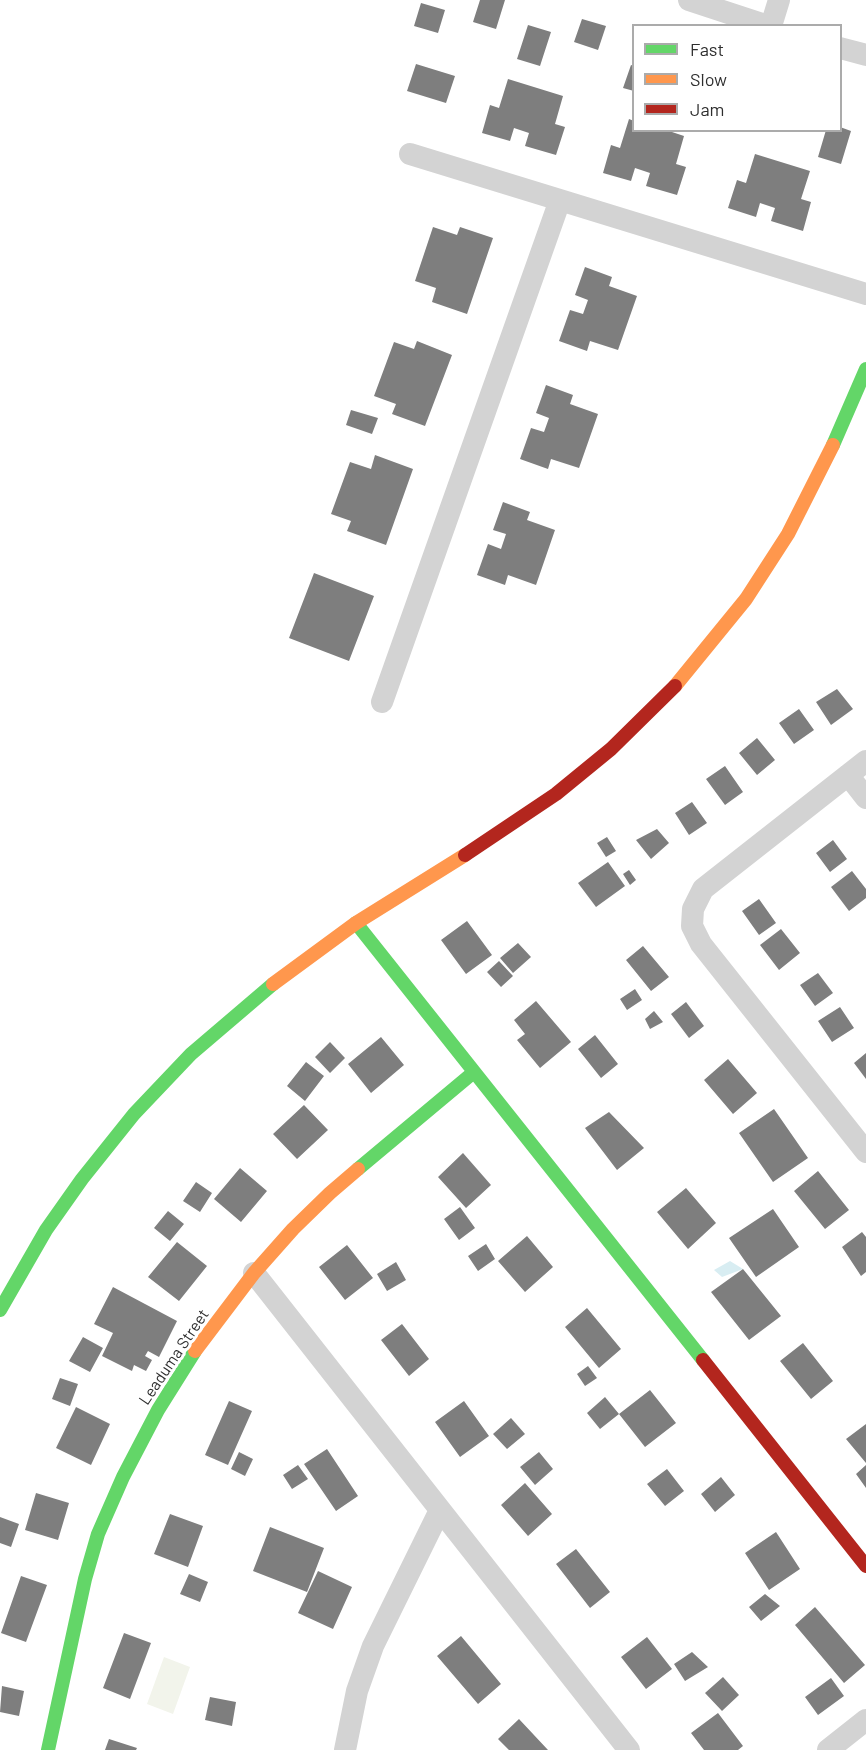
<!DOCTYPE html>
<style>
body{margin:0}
#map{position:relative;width:866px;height:1750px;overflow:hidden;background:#fff;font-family:Barlow,sans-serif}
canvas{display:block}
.legend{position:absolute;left:632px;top:24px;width:210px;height:108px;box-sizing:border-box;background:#fff;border:2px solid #ababab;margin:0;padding:8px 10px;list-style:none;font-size:18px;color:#2e2e2e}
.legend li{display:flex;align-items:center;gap:12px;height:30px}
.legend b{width:30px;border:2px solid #ababab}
</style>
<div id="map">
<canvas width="866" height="1750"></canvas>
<ul class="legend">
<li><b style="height:8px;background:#63d668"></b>Fast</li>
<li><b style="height:8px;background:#ff974d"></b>Slow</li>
<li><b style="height:8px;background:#b3261e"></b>Jam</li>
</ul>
</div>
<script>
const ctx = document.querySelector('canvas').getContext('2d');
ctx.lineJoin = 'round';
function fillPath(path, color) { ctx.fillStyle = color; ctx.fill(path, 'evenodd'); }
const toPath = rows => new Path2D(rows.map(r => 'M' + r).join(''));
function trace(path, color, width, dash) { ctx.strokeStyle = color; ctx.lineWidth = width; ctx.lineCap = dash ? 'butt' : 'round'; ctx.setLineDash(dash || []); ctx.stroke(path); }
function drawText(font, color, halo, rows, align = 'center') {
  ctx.font = font + ' Barlow,sans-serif'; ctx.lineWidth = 6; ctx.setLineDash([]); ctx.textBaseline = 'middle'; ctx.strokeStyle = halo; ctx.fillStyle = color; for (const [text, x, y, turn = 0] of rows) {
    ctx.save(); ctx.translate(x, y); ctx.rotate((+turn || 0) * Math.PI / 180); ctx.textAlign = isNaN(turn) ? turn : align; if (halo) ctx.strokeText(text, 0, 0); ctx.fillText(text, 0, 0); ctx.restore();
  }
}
const green = toPath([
 [164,1657,190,1667,173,1714,147,1704]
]);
const water = toPath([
 [730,1261,743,1269,722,1277,714,1270]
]);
const building = toPath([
 [480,0,505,0,496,29,473,22],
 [421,3,445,10,438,33,414,26],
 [582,19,606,26,598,50,574,42],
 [528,25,551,32,540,66,517,59],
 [416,64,455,76,446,103,407,91],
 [631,65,634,66,634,91,623,88],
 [508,79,563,96,555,124,565,127,556,155,525,146,529,133,514,128,510,141,482,133,490,105,499,108],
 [629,119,634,121,634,130,666,130,684,136,676,164,686,167,677,195,646,186,650,173,635,168,631,181,603,173,611,145,620,148],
 [840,127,851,131,841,164,818,157,826,130,840,130],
 [755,154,810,171,801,199,811,202,803,231,771,221,775,208,760,203,756,217,728,208,737,180,746,183],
 [433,227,457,235,460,227,493,238,467,314,432,302,436,288,415,281],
 [585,267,612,277,609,286,637,296,618,350,590,341,587,351,559,341,570,310,583,314,588,300,575,295],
 [417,341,452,355,425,426,392,414,396,404,374,396,394,342,414,349],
 [546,385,573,395,570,404,598,414,579,468,551,459,548,469,520,459,531,428,544,432,549,418,536,413],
 [351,410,378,418,372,434,346,425],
 [375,455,413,469,386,545,347,531,351,521,331,514,350,462,371,469],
 [503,502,530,512,527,520,555,530,536,585,508,575,505,585,477,575,488,544,501,549,506,534,493,530],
 [314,573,374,596,349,661,289,638],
 [837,689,853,709,831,725,816,702],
 [799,709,814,730,794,744,779,723],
 [757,738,775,760,757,775,739,753],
 [725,766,743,792,725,805,706,779],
 [692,802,707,823,689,835,675,813],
 [657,829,669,843,651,859,636,840],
 [607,837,616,851,606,857,597,843],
 [833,840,847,859,830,872,816,853],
 [608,862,625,886,596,907,578,883],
 [629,870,636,880,630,885,623,874],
 [852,871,866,889,866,898,849,911,831,887],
 [759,899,776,923,759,935,742,911],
 [467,921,492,955,466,974,441,940],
 [781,929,800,953,779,970,760,945],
 [518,943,531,957,513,973,500,958],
 [643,946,669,977,651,991,626,960],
 [499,961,513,976,501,987,487,972],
 [818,973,833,993,815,1006,800,985],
 [635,989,642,1000,627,1010,620,999],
 [536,1001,571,1042,540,1068,517,1040,525,1034,514,1020],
 [686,1002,704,1026,689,1038,671,1014],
 [840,1007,854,1028,832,1042,818,1021],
 [654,1011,663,1022,650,1029,645,1019],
 [595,1035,618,1064,601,1078,578,1049],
 [381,1037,404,1065,371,1093,348,1064],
 [330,1042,345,1058,330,1073,315,1057],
 [866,1053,866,1079,854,1063],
 [728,1059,757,1093,733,1114,704,1080],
 [306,1062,324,1076,305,1101,287,1086],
 [304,1105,328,1130,297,1159,273,1134],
 [774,1109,808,1158,773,1182,739,1133],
 [609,1112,644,1148,617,1170,585,1128],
 [463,1153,491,1185,466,1208,438,1177],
 [240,1168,267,1191,241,1222,214,1199],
 [818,1171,849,1210,825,1229,794,1191],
 [196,1182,212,1193,200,1212,183,1201],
 [686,1188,716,1223,688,1249,657,1212],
 [460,1207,475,1228,459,1240,444,1219],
 [773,1209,799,1247,756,1277,729,1238],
 [168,1211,184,1224,170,1241,154,1228],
 [862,1232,866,1237,866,1272,861,1276,842,1247],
 [527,1236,553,1267,525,1292,498,1261],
 [177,1242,207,1266,179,1301,148,1277],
 [486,1244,495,1259,478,1271,468,1256],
 [347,1245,373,1278,345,1300,319,1267],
 [396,1262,406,1280,387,1291,377,1274],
 [743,1269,781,1316,749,1340,711,1292],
 [113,1287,177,1321,159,1357,148,1351,145,1356,152,1360,146,1371,134,1365,132,1371,102,1356,113,1333,94,1324],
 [587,1308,621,1349,599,1368,565,1327],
 [402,1324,429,1359,409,1376,381,1340],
 [83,1337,103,1348,90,1372,69,1361],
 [803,1343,833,1381,811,1399,780,1361],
 [588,1366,597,1378,585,1386,577,1374],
 [60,1378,78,1384,70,1406,52,1399],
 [650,1390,676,1423,645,1447,619,1414],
 [605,1397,619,1414,600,1429,587,1413],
 [229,1401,252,1411,228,1465,205,1455],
 [464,1401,489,1436,460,1457,435,1422],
 [76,1407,110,1424,91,1465,56,1448],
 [511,1418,525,1434,507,1449,493,1434],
 [866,1424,866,1463,846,1439],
 [327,1449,358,1496,336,1511,304,1464],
 [239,1452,253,1459,245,1476,231,1469],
 [539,1452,553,1469,535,1485,520,1467],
 [298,1465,308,1479,292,1489,283,1475],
 [866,1465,866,1488,856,1474],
 [667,1469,684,1491,665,1506,647,1484],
 [721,1477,735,1495,715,1512,701,1494],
 [525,1483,552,1514,528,1536,501,1505],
 [36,1493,69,1503,58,1540,25,1530],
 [170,1514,203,1526,188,1567,154,1554],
 [0,1517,19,1524,11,1547,0,1543],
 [270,1527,324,1548,307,1592,253,1571],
 [776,1532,800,1569,769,1590,745,1553],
 [576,1549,610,1592,590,1608,556,1564],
 [318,1571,352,1587,333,1629,298,1613],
 [189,1574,208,1582,200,1602,180,1594],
 [21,1576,47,1585,26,1642,1,1633],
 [765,1594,780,1606,761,1621,749,1607],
 [815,1607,865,1665,844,1683,795,1625],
 [124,1633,151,1643,130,1699,103,1688],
 [461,1636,501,1684,478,1704,437,1656],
 [647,1637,672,1669,646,1689,621,1657],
 [692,1652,708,1667,685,1681,674,1664],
 [723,1677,739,1695,722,1711,705,1693],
 [831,1678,844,1696,818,1715,805,1697],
 [2,1686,24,1691,19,1716,0,1712],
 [210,1697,236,1702,232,1726,205,1720],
 [718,1713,743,1746,738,1750,704,1750,691,1733],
 [519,1719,548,1750,509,1750,498,1739],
 [109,1739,137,1748,136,1750,105,1750]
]);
const street = toPath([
 [689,0,768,26],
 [771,26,779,0],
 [840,48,866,55],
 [410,154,866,294],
 [382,702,560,200],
 [866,761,703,889,693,909,692,926,701,944,866,1152],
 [848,775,866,798],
 [254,1273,629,1750],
 [345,1750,357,1691,373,1646,440,1510],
 [828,1750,866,1720]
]);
const fast = toPath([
 [833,445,866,369],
 [356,923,703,1360],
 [358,1169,474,1072],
 [0,1310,46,1230,82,1179,134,1114,191,1054,273,984],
 [48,1750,85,1579,98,1534,123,1477,158,1410,195,1351]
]);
const slow = toPath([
 [675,686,746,599,788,534,833,445],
 [273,984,356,923,465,855],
 [195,1351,254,1273,293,1229,330,1193,358,1169]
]);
const jam = toPath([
 [465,855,556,794,611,749,675,686],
 [703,1360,866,1566]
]);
const streetNames = [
 ["Leaduma Street",174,1357,-56]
];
fillPath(green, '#f2f4eb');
fillPath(water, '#d8edf2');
fillPath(building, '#7e7e7e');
trace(street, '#d3d3d3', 22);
trace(fast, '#63d668', 14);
trace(slow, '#ff974d', 14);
trace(jam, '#b3261e', 14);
drawText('16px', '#2e2e2e', '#fff', streetNames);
</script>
